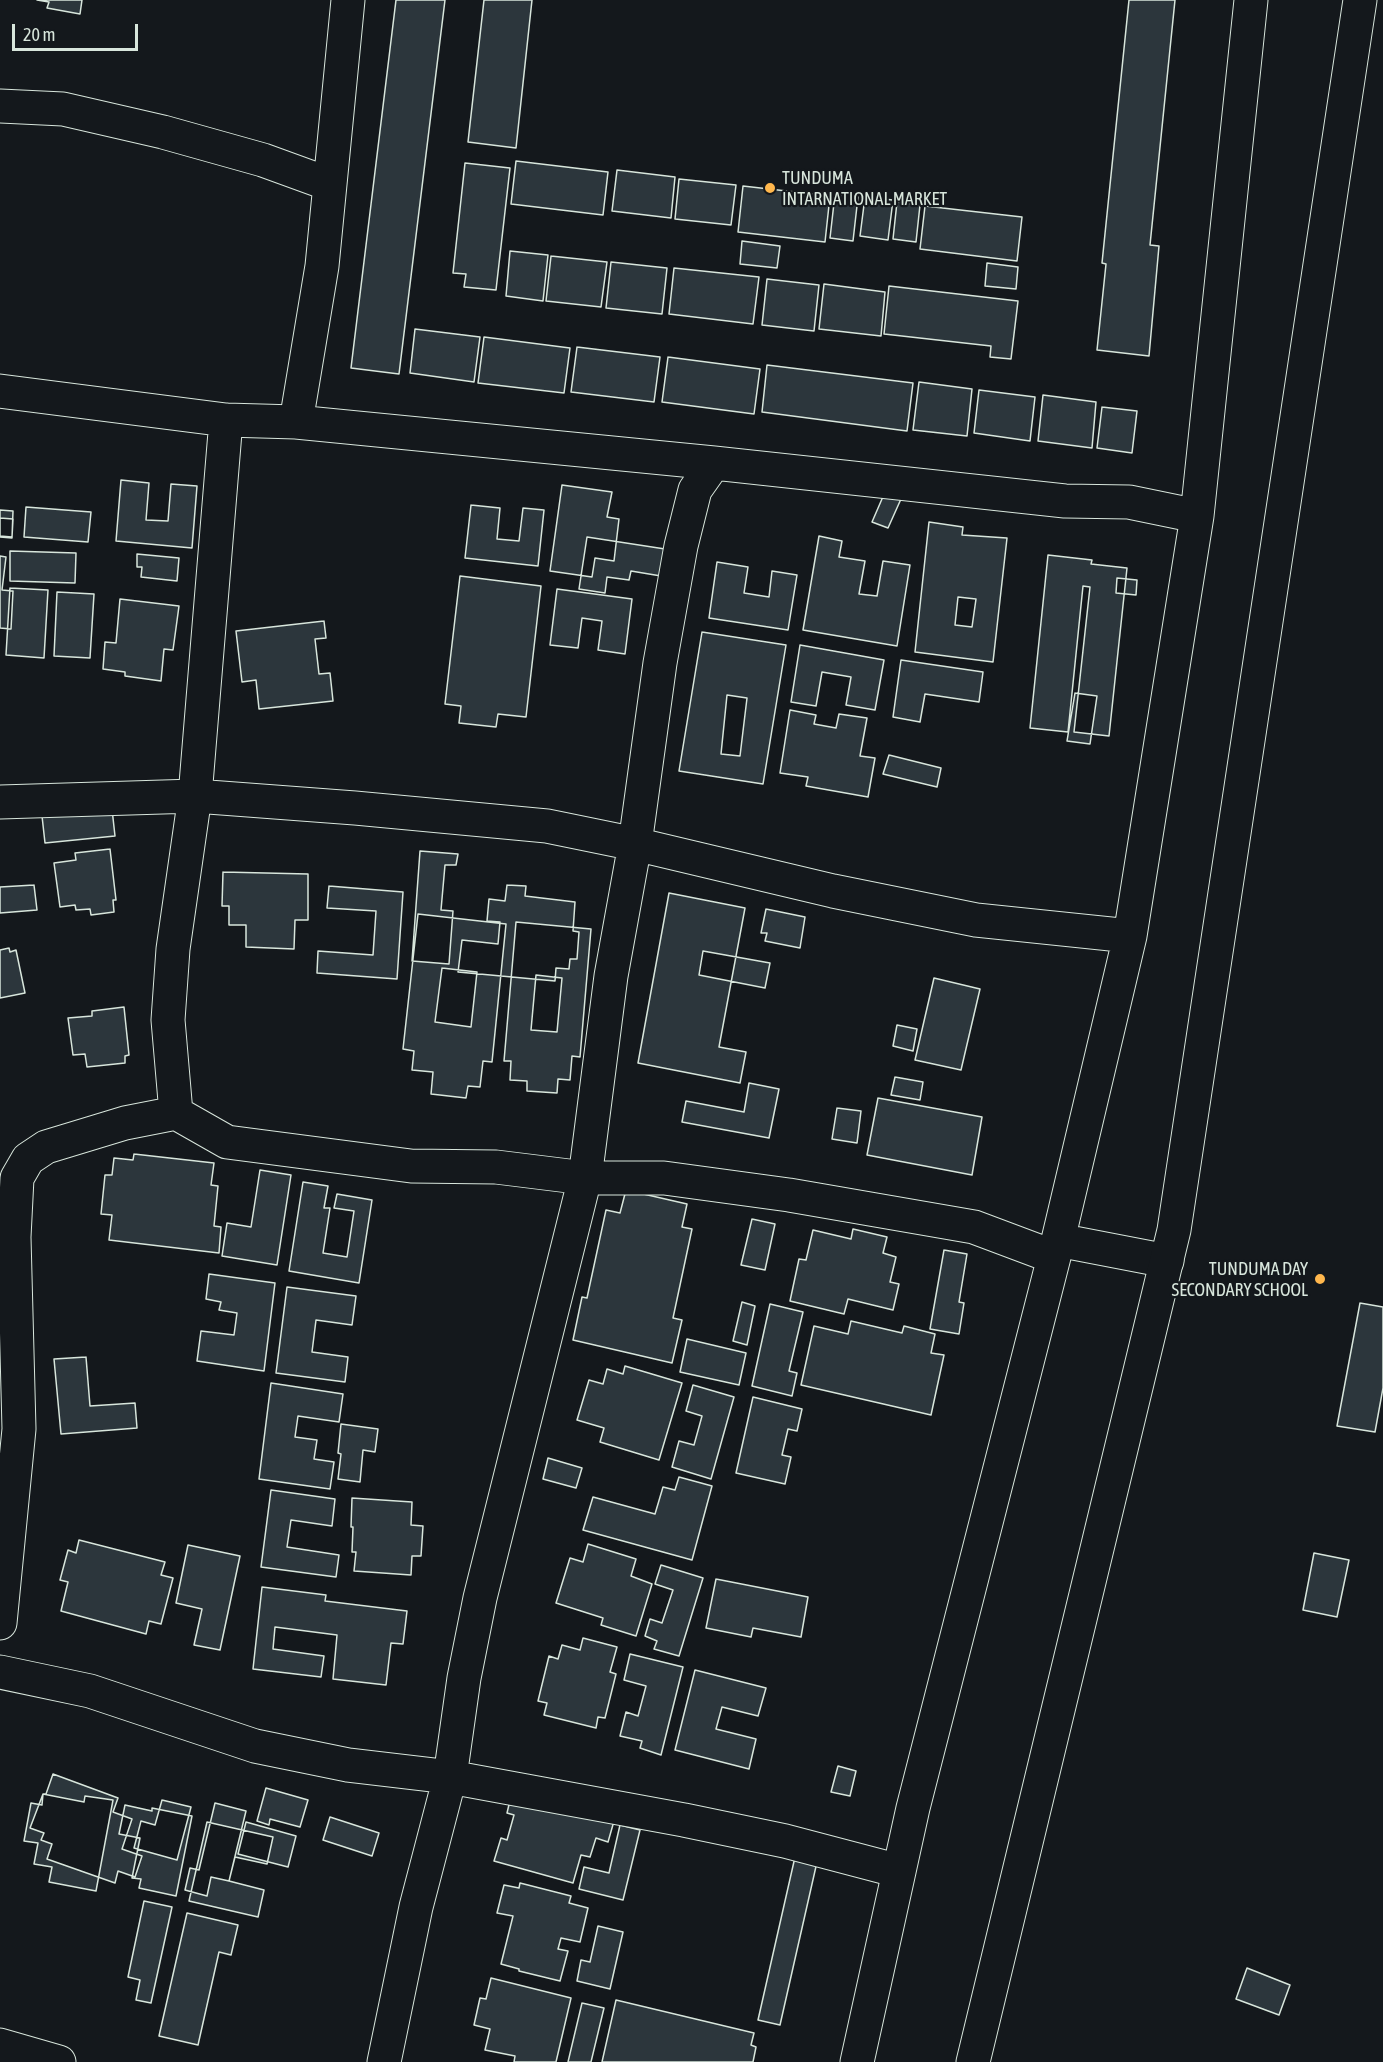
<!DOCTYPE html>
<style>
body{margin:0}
#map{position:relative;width:1383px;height:2062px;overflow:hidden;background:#14181c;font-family:"Asap Condensed",sans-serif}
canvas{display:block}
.scale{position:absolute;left:12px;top:24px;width:126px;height:27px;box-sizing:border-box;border:3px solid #d8e6dc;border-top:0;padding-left:8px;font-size:18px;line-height:21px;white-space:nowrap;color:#d8e6dc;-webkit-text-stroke:4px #14181c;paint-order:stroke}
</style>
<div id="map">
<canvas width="1383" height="2062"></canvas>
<div class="scale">20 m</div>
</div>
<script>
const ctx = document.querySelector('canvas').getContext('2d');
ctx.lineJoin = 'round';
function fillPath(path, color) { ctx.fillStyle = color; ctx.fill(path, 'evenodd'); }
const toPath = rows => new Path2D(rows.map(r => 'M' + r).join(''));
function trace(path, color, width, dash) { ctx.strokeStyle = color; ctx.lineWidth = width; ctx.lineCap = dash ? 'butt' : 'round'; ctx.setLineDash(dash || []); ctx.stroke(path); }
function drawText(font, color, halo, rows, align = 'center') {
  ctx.font = font + ' "Asap Condensed",sans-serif'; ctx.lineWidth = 4.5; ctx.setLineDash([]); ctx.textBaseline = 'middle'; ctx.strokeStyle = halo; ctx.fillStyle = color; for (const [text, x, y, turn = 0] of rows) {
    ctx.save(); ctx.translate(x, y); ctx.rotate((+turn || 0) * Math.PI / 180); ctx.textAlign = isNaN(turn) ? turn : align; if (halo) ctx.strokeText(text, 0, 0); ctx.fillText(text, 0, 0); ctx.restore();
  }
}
const building = toPath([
 [37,0,82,0,80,14,47,8,49,2,37,0],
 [396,0,445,0,399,374,351,368,396,0],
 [484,0,532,0,516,148,468,142,484,0],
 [1129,0,1175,0,1150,245,1159,246,1149,356,1097,350,1106,264,1102,263,1129,0],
 [516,161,608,172,603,215,511,204,516,161],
 [465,163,510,168,496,290,464,287,466,274,453,273,465,163],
 [617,170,675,177,671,218,612,211,617,170],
 [679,179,736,185,731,225,675,219,679,179],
 [743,186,830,196,825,242,738,232,743,186],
 [835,194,858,197,853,241,830,238,835,194],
 [865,197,893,200,888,240,860,236,865,197],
 [897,202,920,205,916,242,893,239,897,202],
 [925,206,1022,217,1017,261,920,249,925,206],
 [742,241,780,246,777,268,740,264,742,241],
 [510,251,548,255,543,301,506,296,510,251],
 [551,256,607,262,601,307,546,301,551,256],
 [611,262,667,268,662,314,606,308,611,262],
 [987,263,1018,267,1016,289,985,286,987,263],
 [674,268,759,277,753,324,669,314,674,268],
 [767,279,819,285,814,331,762,325,767,279],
 [824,284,885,292,881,336,819,329,824,284],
 [889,286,1018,301,1011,359,990,357,991,346,884,334,889,286],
 [415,329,480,337,474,382,410,373,415,329],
 [484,337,570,348,564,393,478,383,484,337],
 [577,347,660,357,654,402,571,392,577,347],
 [668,357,760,369,754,414,662,402,668,357],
 [767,365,913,383,907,431,762,412,767,365],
 [919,382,972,389,967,436,913,430,919,382],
 [979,390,1035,397,1030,441,974,433,979,390],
 [1043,395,1096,402,1092,448,1038,441,1043,395],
 [1102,407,1137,411,1132,453,1097,448,1102,407],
 [121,480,149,483,146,520,168,521,171,484,197,486,192,548,116,541,121,480],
 [562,485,612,492,607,517,619,519,614,561,595,558,592,577,550,571,562,485],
 [885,492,901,499,888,528,872,522,885,492],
 [471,505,500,508,497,539,519,541,523,508,544,510,538,566,465,558,471,505],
 [26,507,91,512,88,542,24,537,26,507],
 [0,510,13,511,12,538,0,537,0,510],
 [0,518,13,519,12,537,0,536,0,518],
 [929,522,963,527,962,535,1007,538,993,662,915,652,929,522],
 [958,597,976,599,972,627,955,625,958,597],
 [819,536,842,541,839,557,865,561,859,594,877,596,883,561,910,565,897,646,803,630,819,536],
 [587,537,665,549,661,576,631,571,629,580,607,577,605,593,579,589,587,537],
 [10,551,76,553,75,583,10,581,10,551],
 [137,554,179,558,177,581,141,577,142,567,137,567,137,554],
 [1048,555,1092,560,1091,564,1127,568,1109,736,1074,732,1090,587,1083,586,1068,732,1030,728,1048,555],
 [0,556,6,557,2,590,13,591,11,629,0,628,0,556],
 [717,562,748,567,744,593,769,597,772,571,797,575,788,630,709,618,717,562],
 [460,576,541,586,526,717,498,714,496,727,459,723,461,706,445,704,460,576],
 [1117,578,1137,580,1136,595,1116,593,1117,578],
 [10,588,48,590,44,658,6,655,10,588],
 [557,589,632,599,625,654,598,650,602,621,582,618,578,648,550,645,557,589],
 [57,592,94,594,90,658,54,656,57,592],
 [120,599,179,606,173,650,164,649,161,681,125,676,125,672,103,669,105,642,116,643,120,599],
 [324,621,326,638,315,639,319,674,330,673,333,701,259,709,256,680,242,682,236,631,324,621],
 [702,632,786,645,763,784,679,771,702,632],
 [727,695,747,698,740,756,721,754,727,695],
 [800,645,884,660,875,710,846,705,851,677,822,672,816,706,791,702,800,645],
 [901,660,983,672,979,702,925,694,920,722,893,717,901,660],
 [1075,693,1097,696,1090,744,1067,741,1075,693],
 [790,710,816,715,814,724,836,728,839,714,867,718,860,756,875,758,868,797,806,786,808,777,780,773,790,710],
 [889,755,941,768,937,787,883,774,889,755],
 [112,809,115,836,45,843,42,816,112,809],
 [110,849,116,900,113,900,114,912,91,915,90,909,76,910,75,905,60,907,54,863,76,860,75,853,110,849],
 [420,851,458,854,456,865,445,865,441,910,453,911,449,964,412,961,420,851],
 [223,872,308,874,308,920,295,920,294,949,246,947,246,925,229,925,229,906,222,906,223,872],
 [34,885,37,910,0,913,0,887,34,885],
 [507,885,526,886,525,896,575,902,573,931,579,932,577,959,570,959,569,969,556,968,555,981,458,972,462,940,498,944,500,922,487,921,489,899,505,901,507,885],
 [329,886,403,892,397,979,317,973,318,951,373,955,376,911,327,908,329,886],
 [669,893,745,908,719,1047,746,1052,740,1083,638,1063,669,893],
 [766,909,805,917,800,948,765,941,767,933,761,933,766,909],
 [418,914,506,924,492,1062,483,1061,480,1087,468,1086,466,1098,431,1094,433,1072,412,1070,414,1051,403,1049,418,914],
 [442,968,477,972,471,1027,435,1022,442,968],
 [516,922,591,929,580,1057,572,1056,570,1080,558,1079,557,1093,527,1091,527,1081,510,1080,511,1061,504,1061,516,922],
 [536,975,562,978,557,1032,531,1030,536,975],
 [9,948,10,952,16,950,25,993,0,998,0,950,9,948],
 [703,951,770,963,765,988,699,975,703,951],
 [934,978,980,989,961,1070,915,1060,934,978],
 [124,1007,129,1055,125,1056,125,1063,87,1067,85,1054,73,1055,68,1018,92,1016,92,1011,124,1007],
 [897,1025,917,1029,913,1051,893,1046,897,1025],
 [895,1077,923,1082,920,1100,891,1095,895,1077],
 [749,1083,779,1089,769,1138,682,1122,686,1101,744,1112,749,1083],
 [878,1098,982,1117,972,1175,867,1155,878,1098],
 [837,1108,861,1111,857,1143,832,1139,837,1108],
 [134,1154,214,1163,211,1185,218,1186,214,1226,221,1227,219,1253,109,1240,112,1215,101,1214,105,1175,112,1175,114,1158,133,1160,134,1154],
 [260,1170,291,1175,277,1265,222,1256,227,1223,251,1227,260,1170],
 [303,1182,328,1186,324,1208,330,1208,323,1253,347,1257,354,1211,334,1208,337,1194,372,1200,359,1283,289,1271,303,1182],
 [626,1190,687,1204,682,1227,692,1229,673,1318,682,1320,672,1363,573,1340,582,1297,587,1298,606,1210,620,1213,626,1190],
 [752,1219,775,1224,765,1270,741,1265,752,1219],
 [853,1229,887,1237,883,1253,896,1257,890,1282,899,1284,893,1310,848,1299,844,1314,790,1301,799,1259,806,1260,813,1230,851,1239,853,1229],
 [944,1250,967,1254,959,1302,964,1303,959,1334,930,1329,944,1250],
 [209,1274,275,1283,264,1371,197,1361,201,1331,234,1335,237,1313,219,1310,221,1302,206,1299,209,1274],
 [287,1287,356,1296,352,1325,316,1320,312,1352,348,1357,345,1382,276,1373,287,1287],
 [742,1302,755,1306,747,1345,733,1341,742,1302],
 [1360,1303,1383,1307,1383,1388,1375,1432,1337,1426,1360,1303],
 [770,1304,803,1312,789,1371,797,1373,792,1396,752,1386,770,1304],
 [851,1321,902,1333,904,1326,935,1334,931,1353,944,1355,931,1415,801,1385,814,1326,848,1334,851,1321],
 [687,1339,746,1353,739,1385,680,1372,687,1339],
 [86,1357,90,1406,135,1403,137,1428,61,1434,54,1359,86,1357],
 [625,1366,682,1383,659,1460,600,1442,604,1428,577,1420,589,1380,603,1384,607,1369,623,1374,625,1366],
 [271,1383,343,1394,339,1422,298,1416,295,1437,317,1440,314,1459,334,1462,330,1489,259,1479,271,1383],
 [693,1385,734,1397,711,1479,672,1467,679,1441,694,1445,702,1416,686,1411,693,1385],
 [753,1397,802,1409,797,1431,788,1429,782,1455,791,1457,785,1484,736,1473,753,1397],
 [341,1424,378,1429,375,1452,363,1450,360,1482,338,1479,341,1454,338,1453,341,1424],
 [548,1458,582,1468,576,1488,543,1479,548,1458],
 [679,1477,712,1486,692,1560,583,1530,593,1497,655,1514,663,1487,675,1490,679,1477],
 [271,1490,335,1499,332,1526,291,1520,287,1547,339,1555,336,1577,261,1567,271,1490],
 [352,1498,412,1502,411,1525,423,1526,421,1556,412,1556,411,1575,354,1571,356,1552,352,1552,353,1527,351,1527,352,1498],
 [79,1540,165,1562,161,1575,173,1578,161,1624,149,1621,146,1634,61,1611,68,1582,60,1580,68,1550,76,1553,79,1540],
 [588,1544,636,1559,631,1576,652,1584,636,1636,601,1625,603,1618,556,1603,570,1558,583,1562,588,1544],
 [188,1545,240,1556,220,1650,194,1645,202,1609,176,1603,188,1545],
 [1314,1553,1349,1560,1337,1617,1303,1610,1314,1553],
 [661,1565,703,1578,679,1656,654,1649,657,1641,645,1636,650,1619,662,1623,673,1590,655,1584,661,1565],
 [716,1579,808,1597,801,1637,753,1628,751,1637,706,1628,716,1579],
 [262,1587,326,1595,325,1601,407,1611,403,1644,391,1643,386,1685,333,1679,337,1635,275,1627,273,1649,324,1656,321,1677,253,1669,262,1587],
 [583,1638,617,1647,610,1672,616,1674,605,1718,598,1717,596,1728,544,1715,547,1703,538,1701,549,1656,558,1659,562,1645,580,1650,583,1638],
 [630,1654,683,1667,661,1755,640,1748,642,1741,620,1736,626,1712,638,1716,646,1686,624,1680,630,1654],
 [695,1670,766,1688,758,1716,722,1707,716,1729,756,1739,749,1769,675,1750,695,1670],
 [838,1766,856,1771,850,1796,831,1792,838,1766],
 [53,1774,118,1798,113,1812,132,1819,122,1849,142,1856,135,1877,118,1871,115,1883,47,1859,52,1844,41,1840,44,1833,30,1828,43,1794,46,1794,53,1774],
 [266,1788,308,1800,300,1827,270,1819,269,1825,257,1821,266,1788],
 [512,1792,614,1821,608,1842,596,1838,590,1857,581,1855,573,1883,494,1861,501,1838,507,1840,514,1815,507,1813,512,1792],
 [43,1794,84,1802,85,1796,113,1800,96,1891,49,1882,52,1867,34,1864,38,1843,24,1841,31,1803,42,1805,43,1794],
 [162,1800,191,1807,177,1860,134,1848,141,1821,155,1825,162,1800],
 [215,1803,246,1811,229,1881,211,1877,207,1896,185,1890,190,1868,199,1870,215,1803],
 [125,1805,152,1811,152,1808,192,1816,176,1896,139,1888,141,1879,132,1878,140,1838,119,1834,125,1805],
 [330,1817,379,1833,372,1856,323,1840,330,1817],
 [207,1822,273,1837,267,1864,235,1857,229,1881,264,1890,258,1917,189,1901,207,1822],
 [246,1822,296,1836,288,1867,238,1854,246,1822],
 [620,1825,640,1830,623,1900,579,1889,584,1867,609,1873,620,1825],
 [795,1857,817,1862,780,2025,758,2020,795,1857],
 [520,1883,571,1896,569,1903,588,1908,580,1942,561,1938,558,1949,568,1951,560,1981,519,1971,519,1969,501,1964,513,1916,497,1913,504,1885,519,1888,520,1883],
 [144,1901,172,1907,151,2003,136,2000,140,1980,128,1977,144,1901],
 [187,1913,238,1925,231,1955,219,1952,198,2045,159,2036,187,1913],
 [598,1926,623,1932,610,1989,577,1981,581,1960,590,1962,598,1926],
 [1247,1968,1290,1985,1279,2015,1236,1999,1247,1968],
 [491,1978,571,1998,556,2062,514,2062,515,2056,485,2050,490,2029,474,2025,480,1998,486,1999,491,1978],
 [616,2000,754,2033,751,2045,756,2047,753,2062,602,2062,616,2000],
 [582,2003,604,2008,591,2062,568,2062,582,2003]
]);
const minor = toPath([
 [0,106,63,109,163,132,263,160,329,184],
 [0,391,226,420,296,422,714,463,1065,501,1129,502,1197,516],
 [226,420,195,796,173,949,168,1020,176,1113,227,1142,411,1166,496,1167,585,1178,664,1178,789,1195,974,1227,1054,1257],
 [296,422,322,266,348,0],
 [0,802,195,796,355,808,547,826,635,844,833,891,976,920,1130,936],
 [1058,1240,1167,1261],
 [0,1623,19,1429,14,1237,17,1178,28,1159,46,1147,125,1123,176,1113],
 [0,1672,90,1691,255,1746,348,1765,450,1777,684,1820,785,1841,899,1871],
 [0,2045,59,2062],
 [384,2062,416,1907,450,1777,464,1678,480,1598,585,1178,611,976,635,844,660,663,681,546,695,490,714,463],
 [857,2062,913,1808,1054,1257,1130,936,1197,516,1251,0]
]);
const highway = toPath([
 [973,2062,1174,1230,1360,0]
]);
const markers = [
 [770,188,6,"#ffb74d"],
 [1320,1279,6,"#ffb74d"]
];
const poiNames = [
 ["TUNDUMA",782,178],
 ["INTARNATIONAL MARKET",782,199],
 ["TUNDUMA DAY",1308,1269,"right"],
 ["SECONDARY SCHOOL",1308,1290,"right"]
];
fillPath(building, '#2c363c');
trace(building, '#d8e6dc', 1.5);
trace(minor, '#d8e6dc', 35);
trace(highway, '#d8e6dc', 35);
trace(minor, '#14181c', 33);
trace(highway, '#14181c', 33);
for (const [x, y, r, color] of markers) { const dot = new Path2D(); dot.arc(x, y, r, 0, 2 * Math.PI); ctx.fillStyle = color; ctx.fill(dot); trace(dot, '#14181c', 2); }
drawText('18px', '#d8e6dc', '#14181c', poiNames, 'left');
</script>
